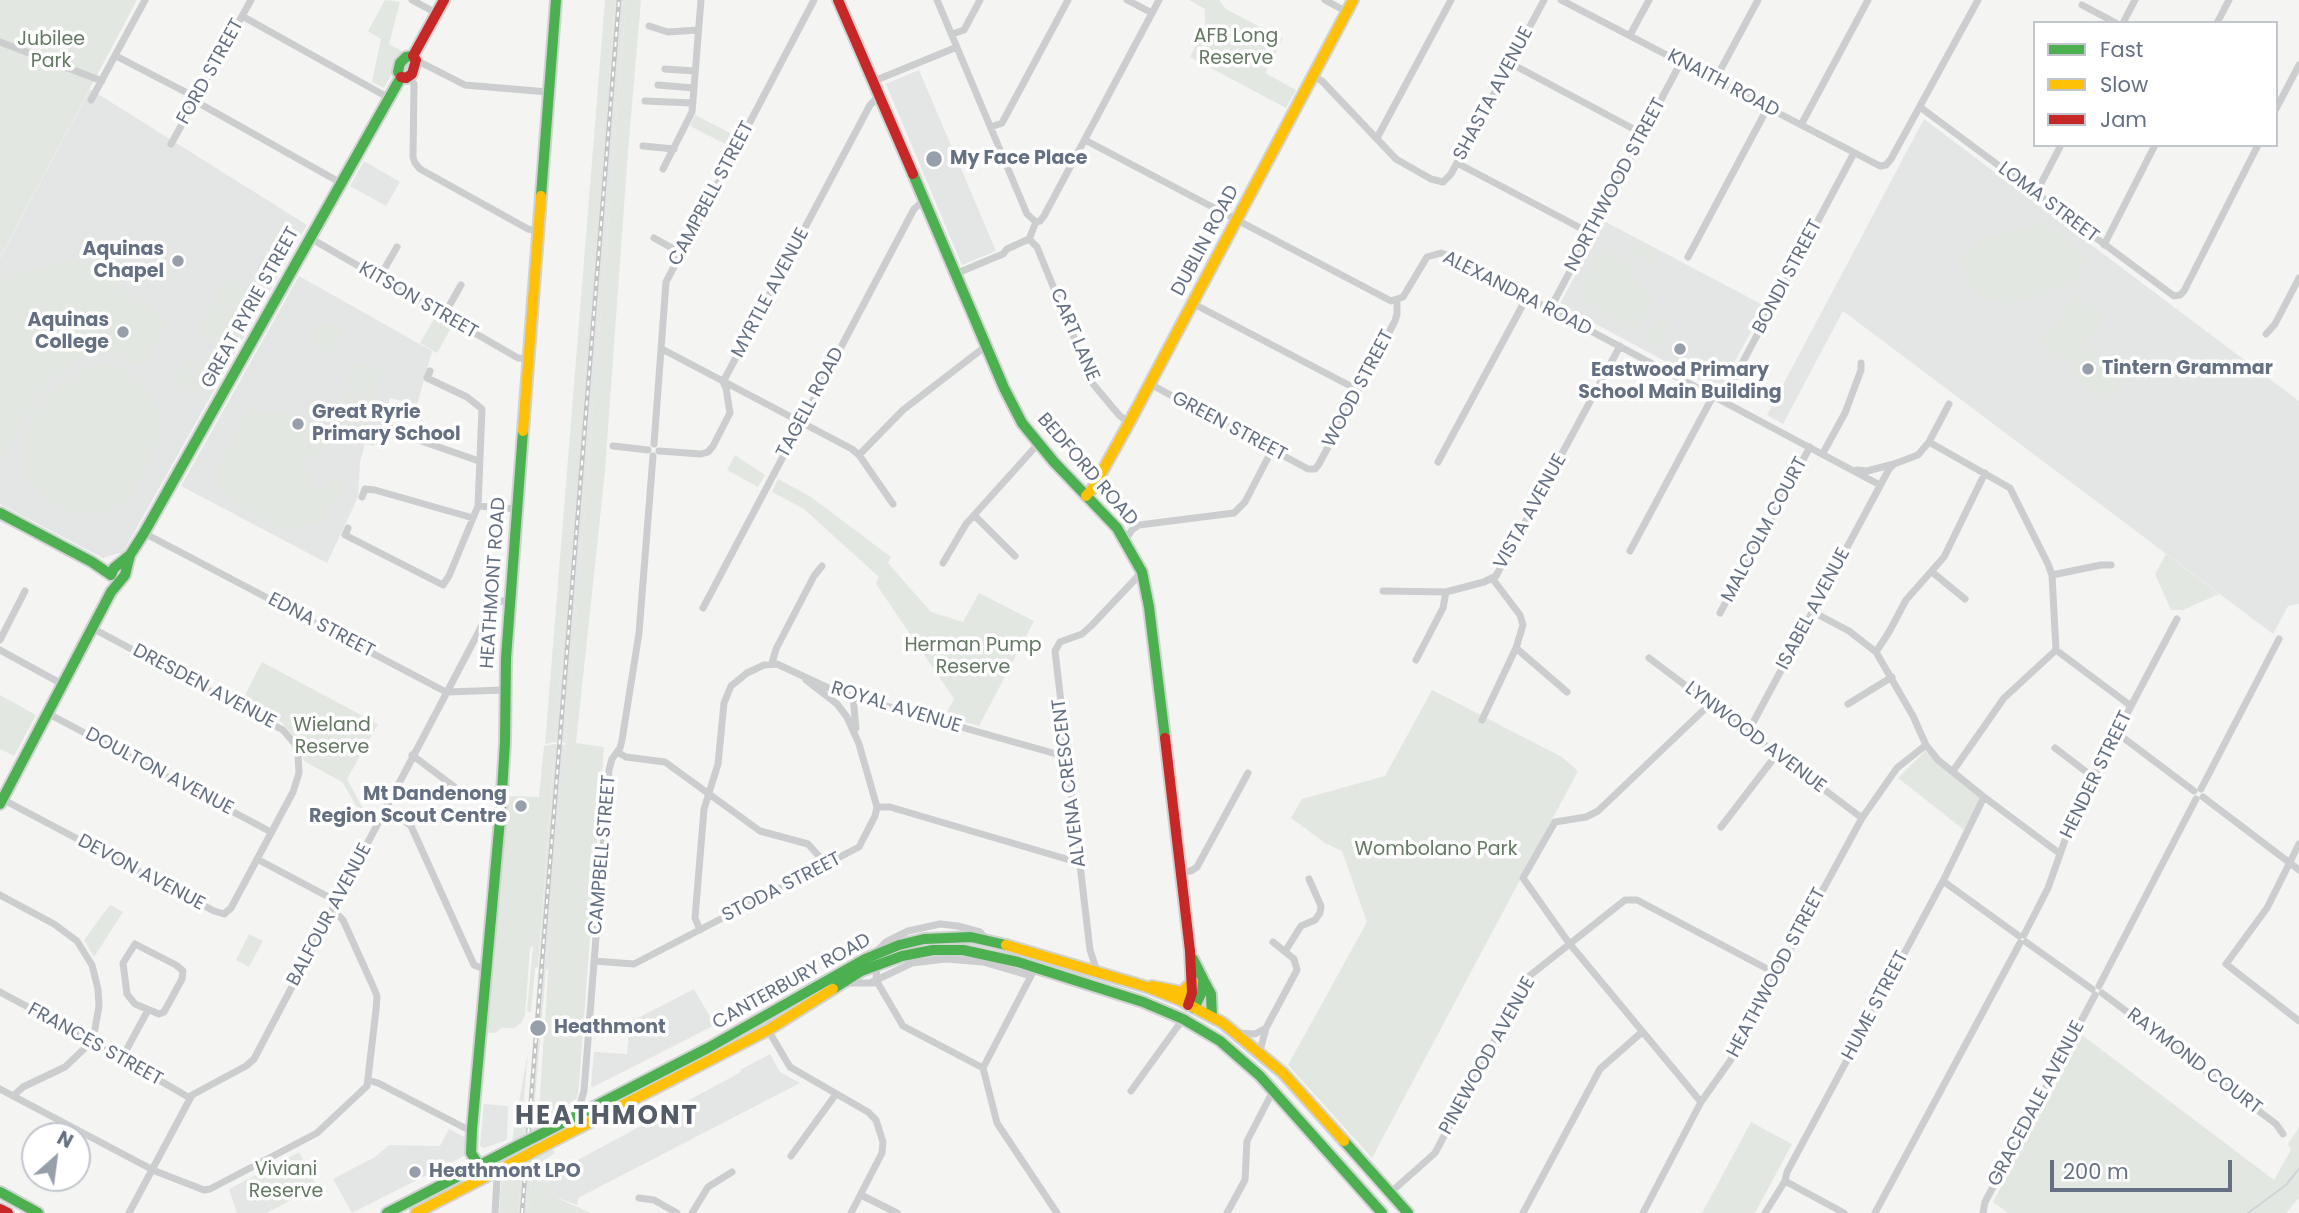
<!DOCTYPE html>
<style>
body{margin:0}
#map{position:relative;width:2299px;height:1213px;overflow:hidden;background:#f4f4f3;font-family:Poppins,sans-serif}
canvas{display:block}
.legend{position:absolute;left:2033px;top:21px;width:245px;height:126px;box-sizing:border-box;background:#fff;border:2px solid #c1c6cd;margin:0;padding:9px 12px;list-style:none;font-size:21px;color:#657182}
.legend li{display:flex;align-items:center;gap:14px;height:35px}
.legend b{width:35px;border:2px solid #c1c6cd}
.north{position:absolute;left:21px;top:1122px;width:70px;height:70px;box-sizing:border-box;background:#fff;border:2px solid #c1c6cd;border-radius:50%;rotate:28deg;font-size:19px;font-weight:700;line-height:28px;text-align:center;color:#657182}
.north::after{content:'';display:block;margin:auto;width:24px;height:32px;background:#979faa;clip-path:polygon(50% 0,100% 100%,50% 72%,0 100%)}
.scale{position:absolute;left:2050px;top:1160px;width:182px;height:32px;box-sizing:border-box;border:4px solid #657182;border-top:0;padding-left:9px;font-size:21px;line-height:24px;white-space:nowrap;color:#657182;-webkit-text-stroke:5px #fff;paint-order:stroke}
</style>
<div id="map">
<canvas width="2299" height="1213"></canvas>
<ul class="legend">
<li><b style="height:9px;background:#4caf50"></b>Fast</li>
<li><b style="height:9px;background:#ffc107"></b>Slow</li>
<li><b style="height:9px;background:#c62828"></b>Jam</li>
</ul>
<div class="north">N</div>
<div class="scale">200 m</div>
</div>
<script>
const ctx = document.querySelector('canvas').getContext('2d');
ctx.lineJoin = 'round';
function fillPath(path, color) { ctx.fillStyle = color; ctx.fill(path, 'evenodd'); }
const toPath = rows => new Path2D(rows.map(r => 'M' + r).join(''));
function trace(path, color, width, dash) { ctx.strokeStyle = color; ctx.lineWidth = width; ctx.lineCap = dash ? 'butt' : 'round'; ctx.setLineDash(dash || []); ctx.stroke(path); }
function drawText(font, color, halo, rows, align = 'center') {
  ctx.font = font + ' Poppins,sans-serif'; ctx.lineWidth = 7; ctx.setLineDash([]); ctx.textBaseline = 'middle'; ctx.strokeStyle = halo; ctx.fillStyle = color; for (const [text, x, y, turn = 0] of rows) {
    ctx.save(); ctx.translate(x, y); ctx.rotate((+turn || 0) * Math.PI / 180); ctx.textAlign = isNaN(turn) ? turn : align; if (halo) ctx.strokeText(text, 0, 0); ctx.fillText(text, 0, 0); ctx.restore();
  }
}
const built = toPath([
 [615,0,626,0,566,743,555,742],
 [919,70,996,251,962,265,886,84],
 [90,89,307,225,123,552,103,558,0,504,0,258],
 [1924,119,2299,401,2299,604,2288,606,2273,634,1843,311,1783,424,1767,415],
 [364,161,400,182,386,206,350,186],
 [1604,221,1765,306,1721,387,1717,389,1562,306,1561,302],
 [299,276,432,351,417,405,390,398,374,446,365,444,360,462,358,497,327,563,181,486],
 [555,744,566,745,548,969,546,970,534,1111,537,1112,535,1130,523,1136,525,1111,528,1111],
 [694,989,715,1025,593,1087,591,1086,594,1052,627,1054,630,1022],
 [770,1054,780,1072,800,1083,578,1198,577,1205,555,1197,546,1177,741,1072,740,1070],
 [484,1104,508,1106,507,1140,484,1148,480,1146],
 [449,1129,466,1138,464,1156,352,1213,333,1179,375,1157,389,1145,440,1146],
 [532,1159,529,1213,518,1213,522,1165],
 [254,1176,272,1210,267,1213,237,1213,229,1189]
]);
const green = toPath([
 [0,0,137,0,0,257],
 [385,0,400,2,389,44,404,52,384,88,372,82,381,39,368,31],
 [605,0,615,0,598,222,555,742,545,744],
 [626,0,641,0,628,151,605,471,576,743,604,747,579,1087,577,1098,535,1130,537,1112,539,1112,544,1032,547,1032,547,1024,545,1023,549,952],
 [1189,0,1219,0,1226,9,1283,39,1265,73,1296,90,1286,108,1190,57,1205,27,1205,9],
 [695,115,736,136,731,147,690,126],
 [2036,224,2048,226,2086,254,2081,276,2074,284,2008,303,1997,303,1987,300,1968,287,1962,263,1963,257,1971,246,1985,237],
 [1633,238,1659,252,1653,264,1627,249],
 [1600,247,1630,261,1630,275,1653,300,1637,330,1579,299,1579,295],
 [72,257,115,271,121,282,119,288,163,315,166,318,166,327,144,368,96,347,62,370,47,384,31,406,0,465,0,284,8,277],
 [227,278,259,296,250,313,217,295],
 [2075,296,2105,317,2070,364,2040,343],
 [217,297,249,315,240,332,207,314],
 [206,315,239,333,230,350,197,332],
 [1658,317,1670,324,1657,348,1645,341],
 [434,319,451,328,437,353,420,343],
 [318,322,343,327,330,354,307,342],
 [2085,347,2126,377,2108,402,2067,371],
 [187,357,198,364,185,388,173,381],
 [353,362,366,366,359,392,345,388],
 [105,364,123,368,140,380,153,399,161,418,158,442,146,471,129,499,116,507,99,513,78,513,54,506,32,486,22,466,24,440,34,414,48,394,88,366],
 [201,365,213,372,199,396,187,389],
 [369,367,382,371,375,398,361,394],
 [345,392,358,396,350,422,337,418],
 [361,396,374,400,366,427,353,423],
 [248,409,286,412,317,430,327,448,303,463,318,489,341,476,347,483,321,521,303,527,280,529,231,501,220,489,213,472],
 [735,455,765,475,758,487,727,470],
 [778,479,811,497,891,557,888,563,931,612,963,622,979,593,1034,621,979,726,945,716,954,699,876,584,879,577,804,509,772,492],
 [2166,554,2219,594,2183,610,2171,610,2155,574],
 [262,662,378,724,347,779,370,822,368,825,342,782,304,761,295,737,281,722,242,701],
 [1432,690,1562,757,1578,771,1372,1158,1288,1065,1367,922,1342,851,1325,843,1291,818,1302,799,1385,776],
 [0,695,36,715,14,756,0,749],
 [555,744,538,967,535,968,531,1012,527,1011,533,946,530,948,525,1015,521,1023,514,1028,502,1028,495,1033,485,1033,508,796,539,797,544,746],
 [1925,751,1980,798,1964,830,1898,778],
 [110,905,123,912,94,957,84,940],
 [249,934,263,941,249,967,236,960],
 [2082,1035,2274,1180,2291,1150,2288,1144,2299,1127,2299,1198,2286,1213,2008,1213,1993,1202],
 [528,1052,523,1111,525,1111,523,1136,512,1140],
 [1751,1122,1792,1144,1755,1213,1702,1213],
 [552,1149,555,1153,545,1160,550,1175,546,1177,555,1197,591,1213,529,1213,532,1159],
 [299,1152,317,1187,272,1210,254,1176],
 [522,1165,518,1213,499,1213,501,1180,509,1172]
]);
const stream = toPath([
 [2248,1213,2286,1185,2299,1169]
]);
const street = toPath([
 [412,0,436,13],
 [937,0,1027,214,1036,222],
 [1127,0,1152,13],
 [1325,0,1347,12],
 [1561,0,1880,166,1886,165,1891,159,1978,0],
 [2082,5,2116,23],
 [242,16,389,98],
 [2123,23,2135,0],
 [2217,23,2229,0],
 [649,26,668,32,698,30],
 [952,34,964,30,980,0],
 [1630,35,1649,0],
 [0,42,102,81],
 [116,56,197,98],
 [416,60,465,85,548,92],
 [1510,63,1643,134],
 [665,69,695,71],
 [1313,76,1322,81,1396,159,1431,179,1443,182,1451,174,1544,0],
 [409,77,414,84,413,157,415,163,420,169,528,229,537,231],
 [1715,80,1758,0],
 [874,81,957,47],
 [658,85,694,88],
 [91,100,145,0],
 [195,101,341,183],
 [645,101,693,103],
 [1920,107,2174,296,2180,295,2184,291,2258,145],
 [2276,109,2299,65],
 [1801,125,1868,0],
 [991,127,1002,123,1068,0],
 [1377,138,1451,0],
 [1085,140,1391,301,1403,297,1427,257,1441,253,1448,255,1880,485],
 [171,144,251,0],
 [643,146,674,149],
 [1457,163,1590,233],
 [663,169,692,112,701,0],
 [2036,193,2061,145],
 [310,238,518,358,528,359],
 [654,238,681,253],
 [1029,239,1037,247,1093,384,1119,415,1129,423],
 [2104,245,2155,145],
 [1688,257,1768,107],
 [955,274,1003,254,1007,249,1029,239,1036,222,1040,221,1044,216,1159,0],
 [379,278,397,247],
 [1192,303,1358,390],
 [1550,309,1681,62],
 [444,315,461,285],
 [2266,334,2275,324,2299,278],
 [662,349,852,449,859,455,893,504],
 [430,371,427,378,467,397,482,409,478,506,517,509],
 [1150,384,1308,469,1315,469,1319,464,1395,321,1397,314,1397,301],
 [1722,401,1854,153],
 [387,418,385,425,401,434,479,461],
 [1929,442,2010,488,2048,564,2052,575,2056,650,2004,698,1953,771],
 [654,444,666,282,814,0],
 [613,446,648,450],
 [659,451,701,454,708,452,713,446,730,413,726,388,723,382,870,105,880,95],
 [1823,453,1845,413,1861,370,1861,363],
 [859,455,903,410,986,346],
 [1438,462,1527,297],
 [1857,470,1867,471,1894,464,1918,455,1929,442,1949,404],
 [362,497,365,489,375,490,473,518],
 [974,515,1015,556],
 [348,528,345,535,443,585,449,576,478,506],
 [144,533,446,692,505,690],
 [1125,540,1132,530,1139,525,1234,513,1245,502,1272,450],
 [1630,551,1713,396],
 [943,563,966,524,1038,444],
 [1932,572,1965,599],
 [2052,575,2101,565,2111,565],
 [1383,591,1446,592,1484,582,1496,576,1620,346],
 [703,608,914,209,924,200],
 [1813,612,1849,631,1876,652,1913,716,1926,745,1938,760,1984,797,2059,853],
 [1720,613,1810,447],
 [0,640,25,591],
 [1516,648,1567,692],
 [0,650,62,684],
 [2056,650,2131,706],
 [1876,652,1889,632,1906,600,1944,557,1985,473],
 [1649,658,1862,818],
 [1416,660,1443,608,1446,592],
 [772,663,776,649,814,576,822,566],
 [853,697,856,728],
 [1848,704,1892,677],
 [47,713,271,832],
 [1482,720,1516,648,1523,625,1520,615,1492,578],
 [1748,732,1889,469,1894,464],
 [2117,733,2194,791],
 [2055,748,2093,777],
 [617,752,626,757,665,762,760,831,808,844,827,865],
 [412,755,460,791,501,797],
 [2201,789,2279,639],
 [2203,797,2299,870],
 [2,799,214,911,224,914,231,908,293,792,299,773,298,754,295,744,283,730,92,628],
 [877,807,890,807,1080,863],
 [382,814,402,819,411,826,474,965,487,970],
 [1721,827,1777,754],
 [2299,844,2267,908,2226,964,2299,1021],
 [257,859,338,902],
 [1181,872,1191,871,1197,867,1248,773],
 [1943,881,2019,936],
 [0,895,54,924,77,941,92,965,98,989,99,1006,95,1029,85,1048,65,1067,23,1087,13,1096],
 [700,930,695,918,704,809,718,764,724,703,731,686,747,673,764,665,777,664,837,692,1067,757],
 [2024,935,2048,888,2075,812,2177,619],
 [2026,942,2092,989],
 [135,944,176,965,183,971,182,979,164,1012,159,1014,135,1004,127,994,123,963,135,944],
 [1286,950,1301,926,1315,920,1320,913,1321,906,1309,879],
 [876,952,886,942,908,931,940,924,958,926,980,932,986,939],
 [594,961,634,964,859,847,875,816,877,807,859,744,847,717,837,704,806,680],
 [877,964,876,980,903,1026,983,1068],
 [1097,971,1090,950,1055,651,1060,642,1082,634,1091,626,1142,572],
 [872,982,912,963,946,959,983,962,1031,976],
 [845,983,875,983],
 [2099,986,2196,799],
 [0,992,90,1040,190,1098],
 [2102,993,2276,1124,2283,1134],
 [768,1030,790,1067,868,1112,876,1120,883,1142,882,1153,851,1213],
 [1237,1033,1255,1034,1266,1028],
 [1260,1051,1266,1028,1297,970,1294,959,1273,942],
 [122,1058,148,1010],
 [983,1068,997,1123,1057,1213],
 [983,1068,1032,974],
 [368,1080,378,1083,465,1128,472,1129],
 [0,1089,155,1171,204,1190,210,1189,317,1133,367,1086,376,1010,377,996,372,984,343,920,333,910],
 [1131,1091,1183,1019],
 [1701,1102,1569,943,1523,878,1555,822,1586,817,1598,811,1710,704],
 [577,1115,584,1091,609,770,612,759,620,748,622,740,639,633,653,456],
 [791,1156,836,1094],
 [493,1173,497,1180,495,1213],
 [1785,1181,1844,1213],
 [1390,1193,1435,1153,1528,977,1625,900,1637,900,1775,973],
 [861,1195,897,1213],
 [639,1198,654,1200,677,1213],
 [129,1213,192,1095,246,1066,254,1059,487,616,495,602,510,600],
 [692,1213,708,1187,732,1172],
 [1227,1213,1245,1180,1247,1141,1273,1091],
 [1523,1213,1600,1069,1642,1032],
 [1643,1213,1701,1102,1730,1061,1771,986,1775,973,1782,965,1862,818,1897,768,1926,745],
 [1765,1213,1785,1181,1787,1172,1943,881,1984,797],
 [1875,1213,2020,943],
 [1983,1213,1985,1202,2095,995]
]);
const fast = toPath([
 [401,77,398,72,400,63,406,57,413,56],
 [913,174,1004,388,1022,423,1054,462,1117,528,1142,572,1149,607,1165,738],
 [541,196,556,0],
 [0,513,92,562,111,575],
 [111,575,114,568,130,555,144,533,401,77],
 [0,804,111,592,125,575,130,555],
 [1193,959,1203,979,1202,992,1194,1008],
 [1204,981,1211,994,1212,1017],
 [833,989,861,971,902,956,933,950,963,950,1018,962,1143,1002,1183,1019,1220,1041,1260,1076,1382,1213],
 [539,1135,708,1048,865,959,899,945,924,939,971,937,1006,945],
 [1344,1141,1408,1213],
 [484,1173,471,1153,472,1129,501,808,505,742,506,658,523,431],
 [0,1192,38,1213],
 [387,1213,519,1145]
]);
const slow = toPath([
 [523,431,541,196],
 [1086,496,1093,488,1129,423,1353,0],
 [1006,945,1147,987,1180,1000,1223,1023,1283,1073,1344,1141],
 [1152,986,1182,992,1192,982],
 [538,1149,768,1030,833,989],
 [416,1213,518,1160]
]);
const jam = toPath([
 [838,0,913,174],
 [413,56,444,0],
 [401,77,406,78,412,74,416,60,413,56],
 [1165,738,1190,951,1192,993,1188,1005],
 [0,1209,8,1213]
]);
const rail = toPath([
 [522,1213,619,0]
]);
const fastBridge = toPath([
 [519,1145,539,1135]
]);
const slowBridge = toPath([
 [518,1160,538,1149]
]);
const markers = [
 [934,159,9,"#979faa"],
 [178,261,7,"#979faa"],
 [123,332,7,"#979faa"],
 [1680,349,7,"#979faa"],
 [2088,369,7,"#979faa"],
 [298,424,7,"#979faa"],
 [521,806,7,"#979faa"],
 [538,1028,9,"#979faa"],
 [415,1172,7,"#979faa"]
];
const parkNames = [
 ["AFB Long",1236,37],
 ["Reserve",1236,59],
 ["Jubilee",51,40],
 ["Park",51,62],
 ["Herman Pump",973,646],
 ["Reserve",973,668],
 ["Wieland",332,726],
 ["Reserve",332,748],
 ["Wombolano Park",1436,850],
 ["Viviani",286,1170],
 ["Reserve",286,1192]
];
const streetNames = [
 ["FORD STREET",211,72,-61],
 ["KNAITH ROAD",1723,84,28],
 ["SHASTA AVENUE",1494,94,-62],
 ["NORTHWOOD STREET",1616,185,-62],
 ["CAMPBELL STREET",712,194,-62],
 ["LOMA STREET",2048,203,37],
 ["DUBLIN ROAD",1206,241,-62],
 ["BONDI STREET",1788,277,-62],
 ["MYRTLE AVENUE",771,293,-62],
 ["ALEXANDRA ROAD",1517,294,27],
 ["KITSON STREET",418,301,30],
 ["GREAT RYRIE STREET",251,308,-61],
 ["CART LANE",1074,335,67],
 ["WOOD STREET",1359,389,-62],
 ["TAGELL ROAD",811,403,-62],
 ["GREEN STREET",1229,427,28],
 ["BEDFORD ROAD",1087,470,49],
 ["VISTA AVENUE",1531,512,-61],
 ["MALCOLM COURT",1765,530,-62],
 ["HEATHMONT ROAD",494,583,-86],
 ["ISABEL AVENUE",1814,609,-62],
 ["EDNA STREET",321,626,28],
 ["DRESDEN AVENUE",204,687,28],
 ["ROYAL AVENUE",896,708,17],
 ["LYNWOOD AVENUE",1755,738,37],
 ["DOULTON AVENUE",159,772,28],
 ["HENDER STREET",2097,775,-64],
 ["ALVENA CRESCENT",1070,783,-97],
 ["CAMPBELL STREET",603,855,-85],
 ["DEVON AVENUE",141,873,28],
 ["STODA STREET",782,888,-27],
 ["BALFOUR AVENUE",330,915,-62],
 ["HEATHWOOD STREET",1777,973,-62],
 ["CANTERBURY ROAD",792,982,-29],
 ["HUME STREET",1876,1006,-62],
 ["FRANCES STREET",95,1045,29],
 ["PINEWOOD AVENUE",1488,1056,-61],
 ["RAYMOND COURT",2194,1062,37],
 ["GRACEDALE AVENUE",2037,1104,-62]
];
const poiNames = [
 ["My Face Place",950,159],
 ["Aquinas",164,250,"right"],
 ["Chapel",164,272,"right"],
 ["Aquinas",109,321,"right"],
 ["College",109,343,"right"],
 ["Tintern Grammar",2102,369],
 ["Eastwood Primary",1680,371,"center"],
 ["School Main Building",1680,393,"center"],
 ["Great Ryrie",312,413],
 ["Primary School",312,435],
 ["Mt Dandenong",507,795,"right"],
 ["Region Scout Centre",507,817,"right"],
 ["Heathmont",554,1028],
 ["Heathmont LPO",429,1172]
];
const districtNames = [
 ["HEATHMONT",607,1117]
];
fillPath(built, '#e4e5e5');
fillPath(green, '#e3e7e1');
trace(stream, '#ced4d8', 2);
trace(fast, '#d1d2d2', 14);
trace(slow, '#d1d2d2', 14);
trace(jam, '#d1d2d2', 14);
trace(street, '#cccdce', 7);
trace(fast, '#4caf50', 10);
trace(slow, '#ffc107', 10);
trace(jam, '#c62828', 10);
trace(rail, '#c2c3c3', 4.5);
trace(rail, '#fff', 2, [5]);
trace(fastBridge, '#d1d2d2', 14, []);
trace(slowBridge, '#d1d2d2', 14, []);
trace(fastBridge, '#4caf50', 10);
trace(slowBridge, '#ffc107', 10);
for (const [x, y, r, color] of markers) { const dot = new Path2D(); dot.arc(x, y, r, 0, 2 * Math.PI); ctx.fillStyle = color; ctx.fill(dot); trace(dot, '#fff', 2.5); }
drawText('19px', '#657964', '#fff', parkNames);
drawText('19px', '#657182', '#fff', streetNames);
drawText('bold 19px', '#657182', '#fff', poiNames, 'left');
ctx.letterSpacing = '2px';
drawText('bold 26px', '#535c67', '#fff', districtNames);
ctx.letterSpacing = '0px';
</script>
